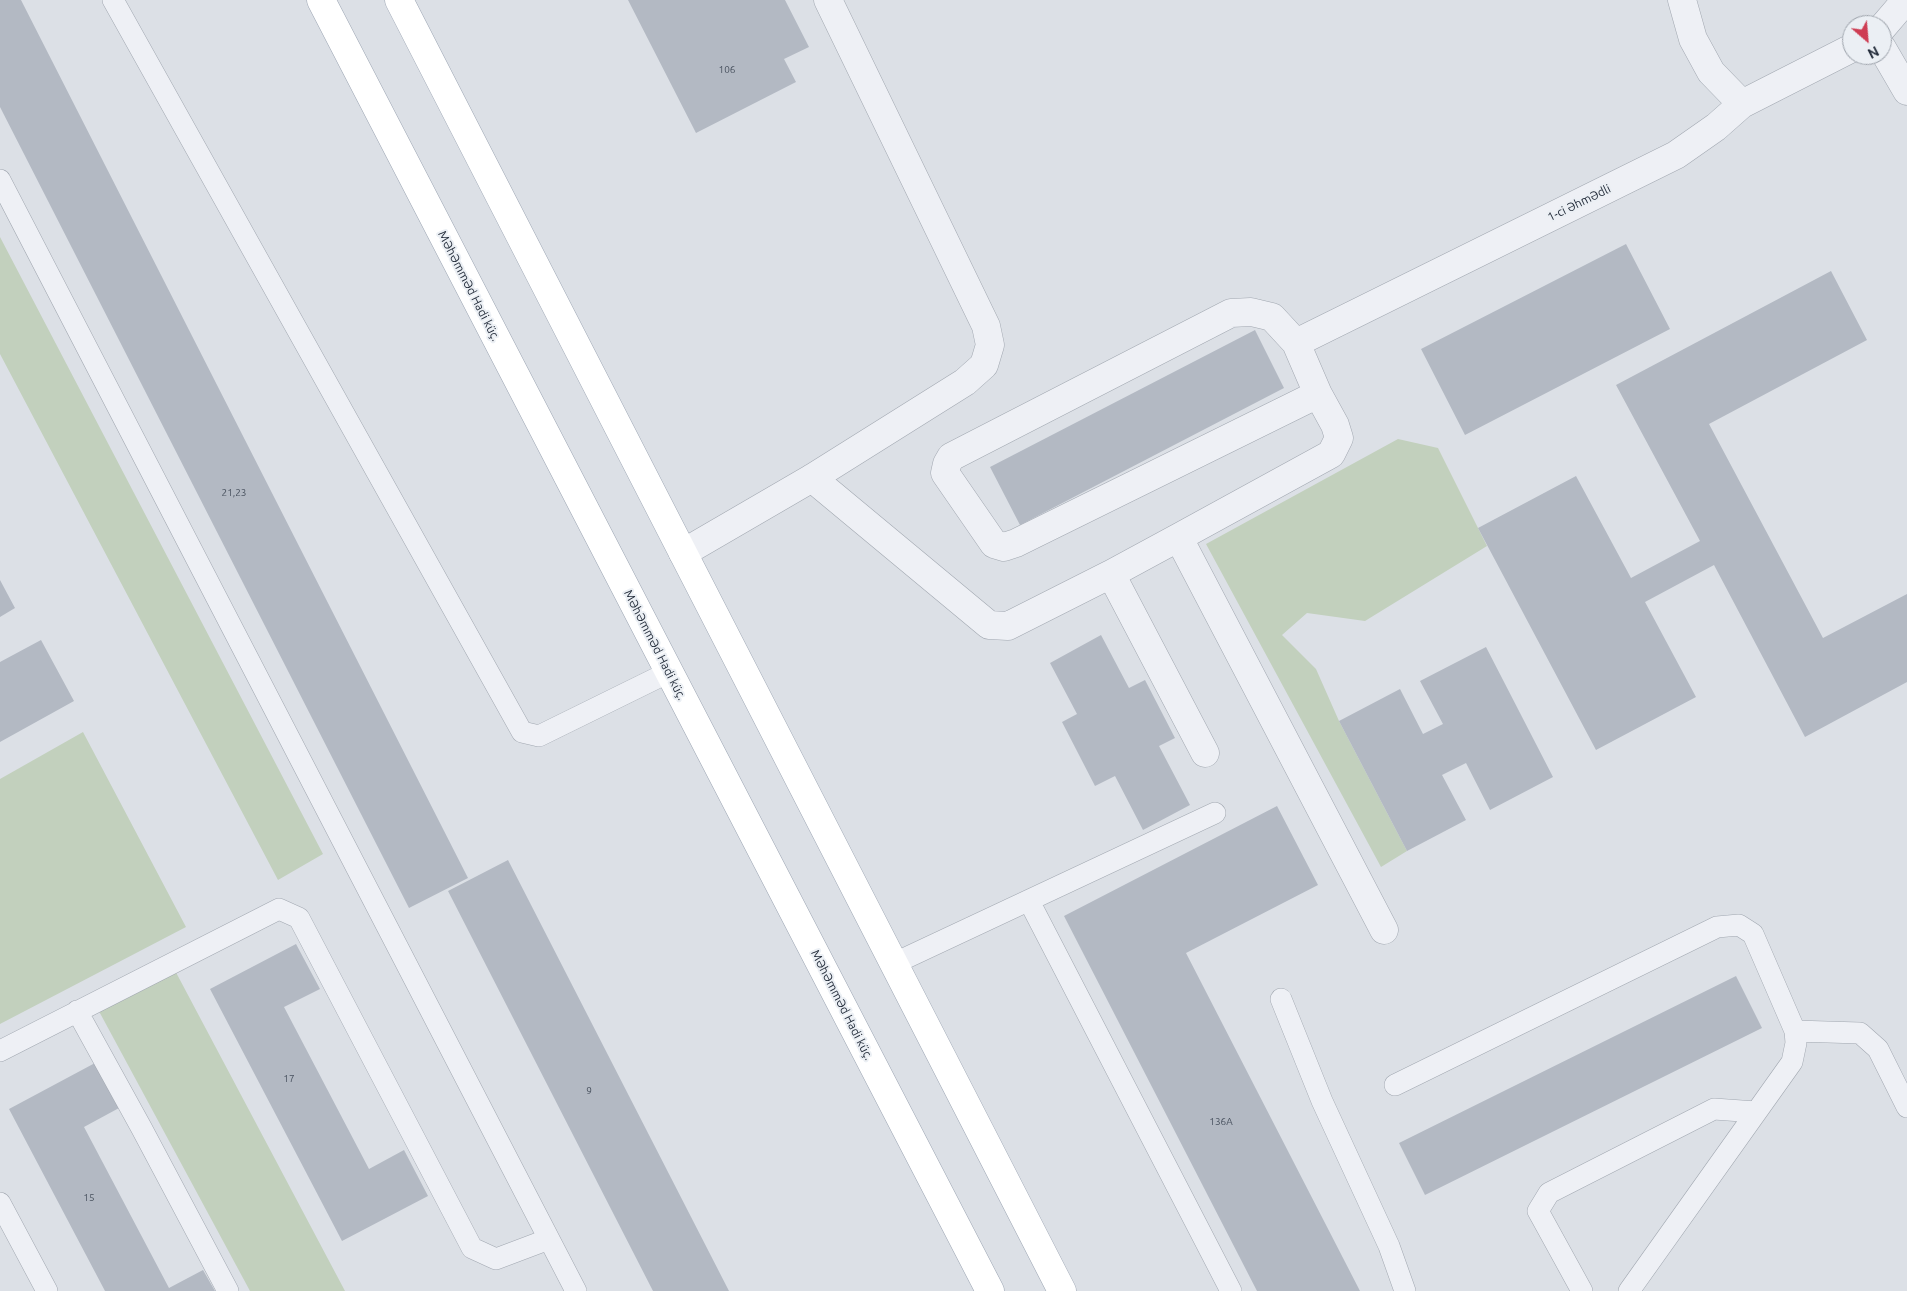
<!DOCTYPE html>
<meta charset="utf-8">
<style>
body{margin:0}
#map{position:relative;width:1907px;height:1291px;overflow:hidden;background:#dce0e6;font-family:Ubuntu,sans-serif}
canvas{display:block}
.north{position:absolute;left:1842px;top:15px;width:50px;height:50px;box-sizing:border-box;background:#ebeff4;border:1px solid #9ca2aa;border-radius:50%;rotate:153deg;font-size:14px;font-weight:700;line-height:20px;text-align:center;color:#252e3c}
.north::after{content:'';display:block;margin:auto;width:18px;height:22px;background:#ce3d53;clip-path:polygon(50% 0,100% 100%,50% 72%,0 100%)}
</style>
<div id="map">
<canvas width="1907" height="1291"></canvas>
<div class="north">N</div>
</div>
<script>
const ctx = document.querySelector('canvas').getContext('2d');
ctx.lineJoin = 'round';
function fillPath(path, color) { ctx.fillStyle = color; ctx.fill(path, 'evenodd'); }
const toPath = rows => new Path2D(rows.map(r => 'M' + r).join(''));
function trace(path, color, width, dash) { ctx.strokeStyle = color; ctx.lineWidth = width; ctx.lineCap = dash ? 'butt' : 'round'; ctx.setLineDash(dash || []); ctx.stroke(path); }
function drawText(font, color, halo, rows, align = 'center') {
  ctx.font = font + ' Ubuntu,sans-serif'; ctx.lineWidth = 4; ctx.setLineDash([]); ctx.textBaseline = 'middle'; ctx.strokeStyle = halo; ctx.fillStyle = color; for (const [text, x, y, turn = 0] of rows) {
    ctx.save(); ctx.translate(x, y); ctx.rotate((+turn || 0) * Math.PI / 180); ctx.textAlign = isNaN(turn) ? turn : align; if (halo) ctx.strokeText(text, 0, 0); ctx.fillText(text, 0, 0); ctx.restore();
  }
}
const green = toPath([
 [0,237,323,854,278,880,0,354],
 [1398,439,1438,448,1487,546,1365,621,1307,613,1282,635,1316,669,1339,721,1407,851,1381,867,1206,544],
 [83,732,186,927,0,1024,0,779],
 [171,963,345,1291,250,1291,94,1002]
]);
const building = toPath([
 [0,0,21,0,468,878,409,908,0,107],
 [628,0,785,0,809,47,784,59,796,82,696,133],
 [1626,244,1670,329,1465,435,1421,349],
 [1831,271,1867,340,1709,424,1823,638,1907,594,1907,682,1805,737,1714,565,1645,602,1696,697,1596,750,1478,528,1576,476,1631,578,1700,541,1616,385],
 [1255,330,1284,388,1020,525,990,467],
 [0,580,15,608,0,617],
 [1101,635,1129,688,1145,680,1175,738,1159,746,1190,805,1143,830,1115,776,1095,786,1062,722,1077,714,1050,663],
 [41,640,74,701,0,742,0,662],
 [1486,647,1553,777,1490,810,1466,763,1442,775,1466,820,1407,851,1339,721,1400,689,1423,734,1443,724,1420,681],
 [1277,806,1318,885,1186,953,1360,1291,1257,1291,1064,916],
 [508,860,729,1291,653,1291,448,891],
 [296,944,320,989,284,1007,369,1169,404,1150,428,1196,342,1241,210,989],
 [1736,976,1762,1028,1425,1195,1399,1143],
 [95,1063,119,1108,84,1127,169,1288,203,1270,215,1291,105,1291,9,1109]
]);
const service = toPath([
 [113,0,522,732,539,736,669,672],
 [0,180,576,1291],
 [1029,901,1231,1291],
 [893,964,1215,813],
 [1281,999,1322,1101,1389,1246,1405,1291],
 [77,1011,142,1129,228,1291],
 [1795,1031,1860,1033,1878,1049,1907,1107],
 [0,1051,279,909,299,918,472,1248,496,1259,549,1239],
 [1395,1085,1717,927,1739,925,1753,934,1795,1031,1796,1043,1792,1062,1629,1291],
 [0,1203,47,1291],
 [1582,1291,1538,1211,1549,1193,1714,1109,1756,1112]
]);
const minor = toPath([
 [1682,0,1693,39,1711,72,1742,104],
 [1882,28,1906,0],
 [1882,48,1907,91],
 [1296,343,1676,155,1716,127,1742,104,1852,48],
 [1318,394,1016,543,1004,547,994,544,945,473,947,464,951,457,1231,313,1251,312,1272,317,1296,343,1318,394,1335,425,1339,438,1331,454,1183,535,1182,544,1384,930],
 [812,478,989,625,1008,626,1111,574,1205,753],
 [683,553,812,478,965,382,984,365,990,345,986,326,828,0],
 [1111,574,1183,535]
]);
const primary = toPath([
 [321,0,990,1291],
 [399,0,1062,1291]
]);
const numberNames = [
 ["106",727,70],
 ["21,23",234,493],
 ["17",289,1079],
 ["9",589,1091],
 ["136A",1221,1122],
 ["15",89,1198]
];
const streetNames = [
 ["1-ci Əhmədli",1579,203,-26],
 ["Məhəmməd Hadi küç.",469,286,63],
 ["Məhəmməd Hadi küç.",655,645,63],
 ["Məhəmməd Hadi küç.",842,1005,63]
];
fillPath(green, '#c2d0bd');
fillPath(building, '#b3b9c3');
trace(service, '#a1a7b0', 22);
trace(minor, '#a1a7b0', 29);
trace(primary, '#9ba4b2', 29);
trace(service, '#eef0f5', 21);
trace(minor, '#eef0f5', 28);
trace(primary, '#fff', 28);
drawText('10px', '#48515e', null, numberNames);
drawText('12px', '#252e3c', '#ebeff4', streetNames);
</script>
